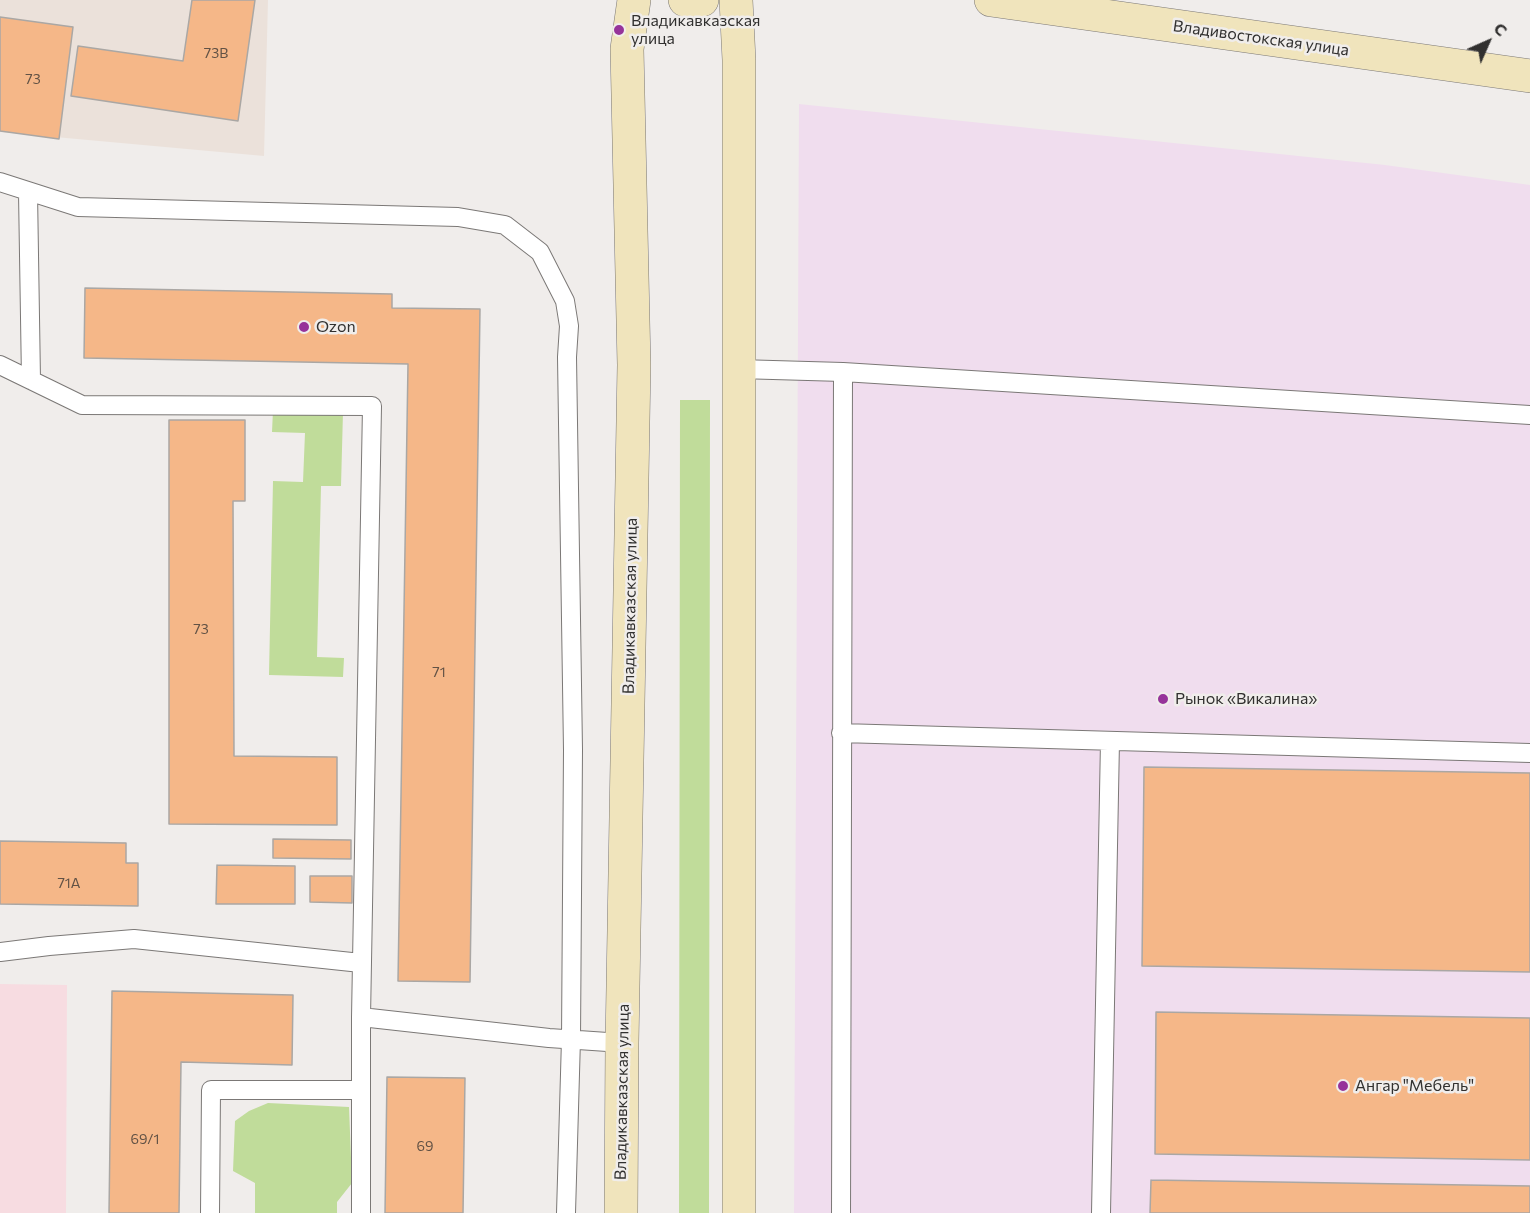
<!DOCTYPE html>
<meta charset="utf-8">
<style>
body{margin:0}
#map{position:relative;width:1530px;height:1213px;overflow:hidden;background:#f0edeb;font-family:Commissioner,sans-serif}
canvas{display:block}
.north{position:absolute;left:1458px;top:12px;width:60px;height:60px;-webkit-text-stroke:4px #f0edeb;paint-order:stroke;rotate:45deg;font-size:16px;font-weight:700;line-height:24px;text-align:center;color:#31302f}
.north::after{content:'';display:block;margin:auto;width:21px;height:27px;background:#31302f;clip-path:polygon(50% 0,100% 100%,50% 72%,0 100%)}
</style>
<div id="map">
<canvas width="1530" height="1213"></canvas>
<div class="north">С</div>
</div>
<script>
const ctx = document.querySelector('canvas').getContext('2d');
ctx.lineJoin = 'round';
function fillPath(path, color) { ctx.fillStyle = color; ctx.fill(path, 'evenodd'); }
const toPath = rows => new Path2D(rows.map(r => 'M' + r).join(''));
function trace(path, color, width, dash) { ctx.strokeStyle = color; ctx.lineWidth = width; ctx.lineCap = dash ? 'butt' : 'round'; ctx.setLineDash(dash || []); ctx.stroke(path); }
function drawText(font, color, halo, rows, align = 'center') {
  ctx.font = font + ' Commissioner,sans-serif'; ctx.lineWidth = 5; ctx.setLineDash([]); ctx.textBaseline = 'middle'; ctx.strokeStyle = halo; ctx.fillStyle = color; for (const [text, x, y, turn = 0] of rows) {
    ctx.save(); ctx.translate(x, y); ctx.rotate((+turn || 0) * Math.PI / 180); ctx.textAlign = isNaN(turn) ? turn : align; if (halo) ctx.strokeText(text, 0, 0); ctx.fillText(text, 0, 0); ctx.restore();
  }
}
const commercial = toPath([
 [799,104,1385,165,1530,185,1530,1213,794,1213]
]);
const built = toPath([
 [0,0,268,0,264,156,0,132]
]);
const education = toPath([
 [0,984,67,985,66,1213,0,1213]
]);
const green = toPath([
 [680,400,710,400,709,1213,679,1213],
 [273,410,343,412,341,486,321,486,317,657,344,658,343,677,269,675,273,481,303,482,305,433,272,432],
 [268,1103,349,1107,352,1183,337,1202,337,1213,255,1213,255,1183,233,1171,235,1121,249,1111]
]);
const building = toPath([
 [192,0,255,0,238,121,71,96,78,46,183,61,192,0],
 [0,17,73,27,59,139,0,131,0,17],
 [85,288,392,294,392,308,480,309,470,982,398,981,408,364,84,358,85,288],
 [169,420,245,420,245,501,233,501,234,756,337,757,337,825,169,824,169,420],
 [1144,767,1530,773,1530,972,1142,966,1144,767],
 [273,839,351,840,351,859,273,858,273,839],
 [0,841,126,843,126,863,138,863,138,906,0,904,0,841],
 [217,865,295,866,295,904,216,904,217,865],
 [310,876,352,876,352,903,310,902,310,876],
 [112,991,293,995,292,1065,181,1062,179,1213,109,1213,112,991],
 [1156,1012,1530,1018,1530,1160,1155,1154,1156,1012],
 [387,1077,465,1078,463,1213,385,1213,387,1077],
 [1151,1180,1530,1186,1530,1213,1150,1213,1151,1180]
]);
const lane = toPath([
 [0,182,78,207,458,217,505,225,540,252,565,301,569,326,567,357,573,750,571,1039,566,1213],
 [28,192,31,380],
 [0,365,82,405,372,406,361,1017],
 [738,369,843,372,841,1213],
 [843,372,1530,415],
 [841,733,1530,753],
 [0,952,49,946,134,939,361,963],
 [210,1213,211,1090,360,1090],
 [361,1213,361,1017,549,1038,622,1043],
 [1101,1213,1110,741]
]);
const secondary = toPath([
 [685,0,702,0],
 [736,0,739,60,739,1213],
 [991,0,1530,76],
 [621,1213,622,1043,634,365,627,49,634,0]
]);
const markers = [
 [619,30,6,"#96339a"],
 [304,327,6,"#96339a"],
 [1163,699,6,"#96339a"],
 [1343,1086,6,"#96339a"]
];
const numberNames = [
 ["73В",216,53],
 ["73",33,79],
 ["73",201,629],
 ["71",439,672],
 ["71А",69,883],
 ["69/1",145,1139],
 ["69",425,1146]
];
const poiNames = [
 ["Владикавказская",631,21],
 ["улица",631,39],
 ["Ozon",316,327],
 ["Рынок «Викалина»",1175,699],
 ["Ангар \"Мебель\"",1355,1086]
];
const streetNames = [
 ["Владивостокская улица",1261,38,8],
 ["Владикавказская улица",630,606,-89],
 ["Владикавказская улица",622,1092,-89]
];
fillPath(commercial, '#f0ddee');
fillPath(built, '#ebe1da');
fillPath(education, '#f7dce1');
fillPath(green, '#c0dc9a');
fillPath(building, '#f5b788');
trace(building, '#aaa7a4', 1.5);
trace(lane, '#7b7876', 20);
trace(secondary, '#7b7876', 34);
trace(lane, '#fff', 18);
trace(secondary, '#f0e4bc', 33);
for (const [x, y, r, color] of markers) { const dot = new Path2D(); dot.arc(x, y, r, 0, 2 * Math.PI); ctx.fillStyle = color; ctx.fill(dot); trace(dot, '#f0edeb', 2); }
drawText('14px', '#625245', null, numberNames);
drawText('16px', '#31302f', '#f0edeb', poiNames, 'left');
drawText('16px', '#31302f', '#f0edeb', streetNames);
</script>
